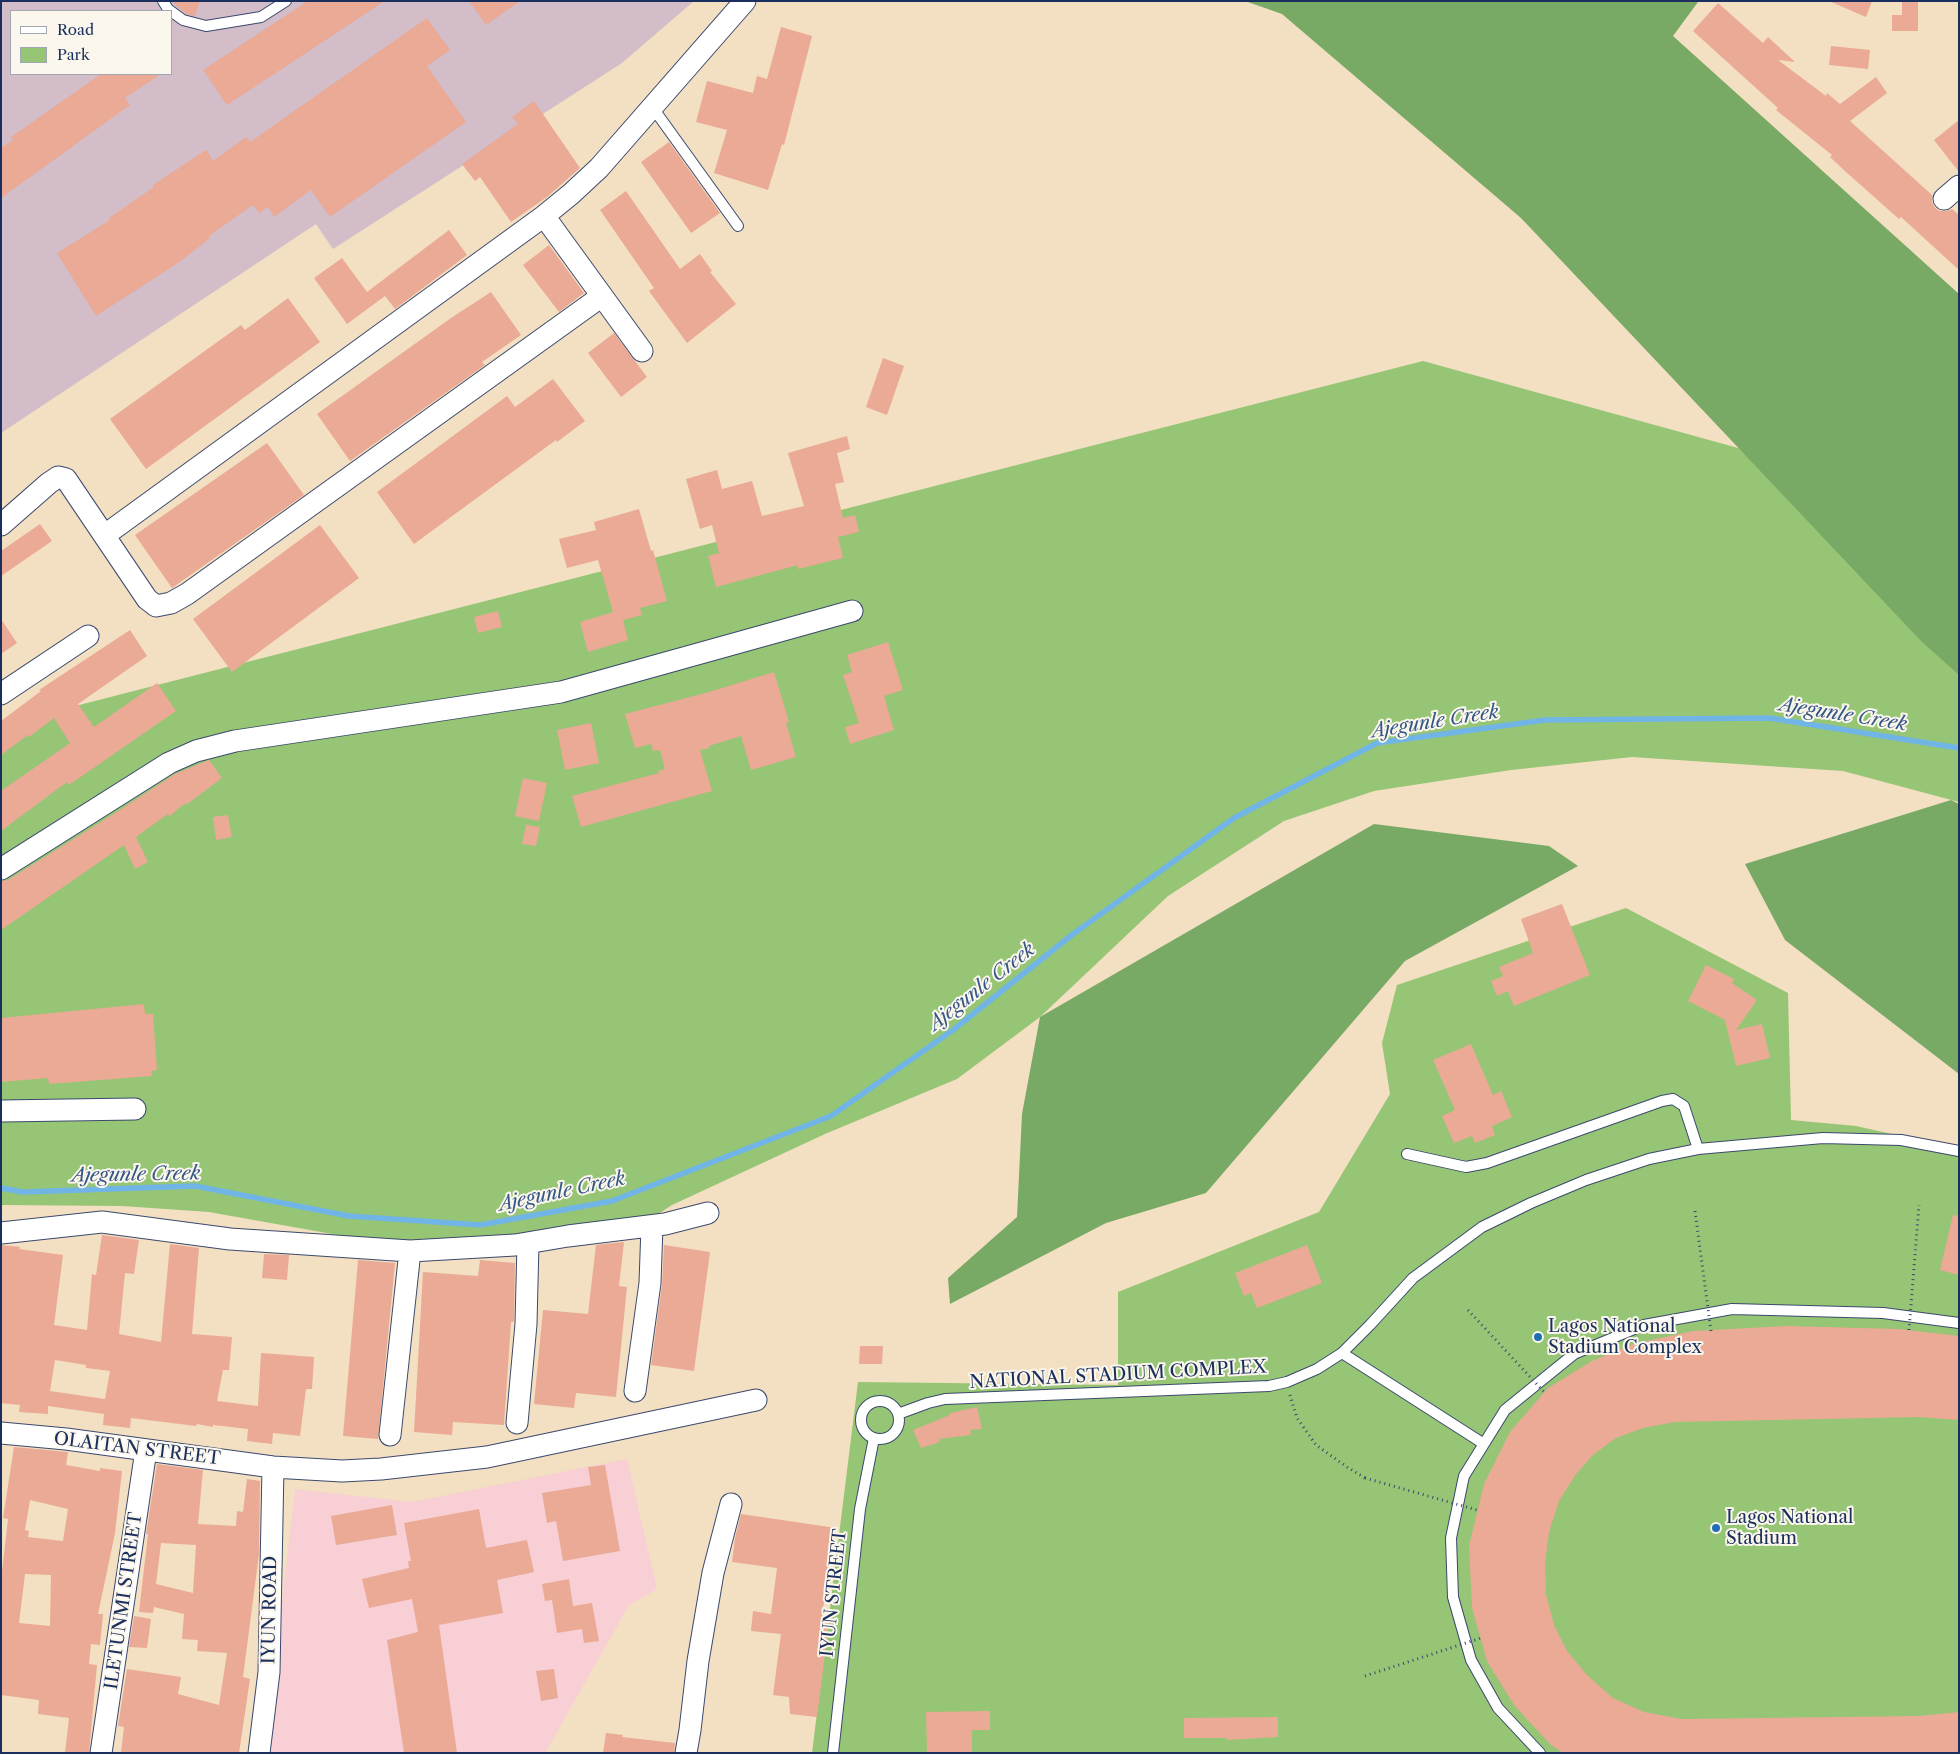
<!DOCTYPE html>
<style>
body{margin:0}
#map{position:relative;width:1960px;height:1754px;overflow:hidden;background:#f3dfc2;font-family:"Libre Caslon Text",serif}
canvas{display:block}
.frame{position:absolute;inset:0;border:2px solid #1b2f5e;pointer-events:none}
.legend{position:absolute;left:10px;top:10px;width:162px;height:65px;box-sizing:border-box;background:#fbf7ec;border:1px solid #a1a7b3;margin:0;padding:6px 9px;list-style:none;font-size:15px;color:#1b2f5e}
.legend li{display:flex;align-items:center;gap:10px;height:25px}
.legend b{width:25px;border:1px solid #a1a7b3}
</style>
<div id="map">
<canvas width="1960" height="1754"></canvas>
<div class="frame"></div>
<ul class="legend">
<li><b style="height:6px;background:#fff"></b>Road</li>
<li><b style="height:14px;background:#96c575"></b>Park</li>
</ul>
</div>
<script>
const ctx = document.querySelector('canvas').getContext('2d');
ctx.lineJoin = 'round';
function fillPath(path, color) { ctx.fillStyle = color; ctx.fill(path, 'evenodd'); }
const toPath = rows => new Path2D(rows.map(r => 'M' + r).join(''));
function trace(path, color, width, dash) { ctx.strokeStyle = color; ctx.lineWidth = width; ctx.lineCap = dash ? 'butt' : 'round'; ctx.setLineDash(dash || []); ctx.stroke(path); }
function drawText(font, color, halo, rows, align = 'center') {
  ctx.font = font + ' "Libre Caslon Text",serif'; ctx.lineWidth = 4; ctx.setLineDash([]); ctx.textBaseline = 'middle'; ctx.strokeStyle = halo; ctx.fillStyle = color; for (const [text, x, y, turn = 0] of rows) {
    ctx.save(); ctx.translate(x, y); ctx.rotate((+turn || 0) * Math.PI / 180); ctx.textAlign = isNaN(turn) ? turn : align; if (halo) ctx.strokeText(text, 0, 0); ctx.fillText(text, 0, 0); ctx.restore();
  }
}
const built = toPath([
 [627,1459,657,1589,629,1605,545,1753,265,1753,295,1489,412,1502]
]);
const industrial = toPath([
 [1,1,694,1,622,63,333,249,316,224,1,433],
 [11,11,171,11,171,74,11,74]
]);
const green = toPath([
 [1423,361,1959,509,1959,802,1843,771,1632,757,1511,770,1374,791,1284,821,1168,896,1040,1017,957,1079,825,1134,672,1205,649,1220,427,1245,349,1237,209,1212,122,1206,1,1205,1,725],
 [1626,908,1788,993,1791,1120,1856,1126,1959,1149,1959,1753,812,1753,858,1382,1118,1385,1118,1292,1319,1212,1390,1094,1382,1043,1397,985]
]);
const forest = toPath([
 [1245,1,1698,2,1673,36,1959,294,1959,675,1921,641,1521,218,1282,14],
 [1951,800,1959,804,1959,1074,1785,940,1745,864],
 [1374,824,1549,846,1578,866,1405,961,1206,1193,1106,1223,950,1304,948,1278,1017,1217,1022,1114,1040,1017]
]);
const stream = toPath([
 [1,1188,23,1192,195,1186,349,1216,480,1225,612,1201,831,1116,953,1030,1073,934,1234,818,1377,743,1545,720,1769,718,1959,748]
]);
const building = toPath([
 [171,1,200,1,195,16,186,14],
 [308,1,385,1,227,105,203,70],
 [469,1,520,1,486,25],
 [1829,1,1872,1,1866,17],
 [1902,1,1918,1,1918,31,1892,31,1892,15,1902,15],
 [1718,3,1763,43,1768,37,1795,62,1778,60,1826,96,1827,93,1840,104,1876,77,1887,93,1850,121,1932,195,1932,202,1935,208,1940,211,1947,211,1952,209,1959,215,1959,270,1901,217,1899,219,1846,172,1830,157,1832,155,1776,110,1778,108,1693,31],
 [427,18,450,50,427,66,466,122,330,217,311,190,274,217,268,207,259,213,253,205,209,236,210,238,181,261,96,316,57,253,110,220,109,218,154,187,153,185,206,150,213,161,246,137,250,142],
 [781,27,812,36,784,145,782,144,768,190,714,173,727,130,696,122,707,81,753,93,757,76,767,79],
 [1831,46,1870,50,1868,69,1829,65],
 [101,74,161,74,125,98,130,105,1,198,1,148,13,140,11,137],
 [534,101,580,168,547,197,511,222,480,177,475,181,462,164,518,124,512,117],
 [1959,120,1959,172,1934,140],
 [669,142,720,213,691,233,641,162],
 [626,191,680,269,700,254,712,271,710,272,736,304,687,343,649,291,654,288,600,210],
 [449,230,467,255,395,309,385,296,347,324,314,278,342,258,367,292],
 [549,245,584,293,559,312,523,265],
 [491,292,521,335,482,362,485,365,350,461,317,414,451,318],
 [288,298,320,342,146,469,110,419,241,325,245,330],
 [614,333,647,377,621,397,588,353],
 [883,358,904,366,887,415,866,407],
 [553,379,585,421,557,442,556,440,414,544,377,492,507,396,515,407],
 [847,436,850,449,837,453,844,482,835,484,843,518,855,515,859,532,838,537,843,558,798,569,798,565,716,587,708,556,719,553,712,525,700,529,686,479,717,470,722,489,752,481,762,516,804,506,788,453],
 [267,443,304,495,172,588,135,535],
 [639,509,651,551,653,550,667,601,640,608,642,615,623,620,628,640,588,652,580,622,613,612,598,560,567,568,559,539,596,530,594,522],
 [40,524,52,541,1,576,1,551],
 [320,525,359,578,232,672,193,619],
 [498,611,502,627,478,633,474,617],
 [1,619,17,643,1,654],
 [130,630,147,656,78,704,94,727,157,683,176,711,69,785,67,782,1,831,1,791,70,743,54,718,29,737,28,735,1,755,1,721,41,691,39,690],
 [888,642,903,690,884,696,894,730,850,744,845,727,859,723,843,675,852,672,847,655],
 [774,672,789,722,786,723,796,757,751,770,741,736,709,746,710,748,700,750,712,791,581,827,572,796,659,773,658,771,665,769,660,750,653,751,651,744,635,748,625,714,709,692],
 [591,723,599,763,565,770,557,730],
 [209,760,222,778,186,805,185,803,170,816,168,814,136,837,148,862,135,869,124,845,1,930,1,881,8,880,109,817,175,774],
 [523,778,547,783,539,821,515,816],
 [228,815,232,837,216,840,213,817],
 [526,825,540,827,536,846,522,844],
 [1562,904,1590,975,1514,1006,1508,991,1497,996,1491,981,1503,976,1499,967,1533,953,1521,919],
 [1706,965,1734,979,1732,983,1757,1000,1736,1030,1762,1024,1770,1058,1736,1066,1725,1020,1688,1001],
 [144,1004,145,1014,153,1014,157,1070,151,1071,152,1076,49,1084,48,1078,1,1082,1,1018],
 [1471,1044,1493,1095,1501,1091,1512,1117,1492,1126,1495,1135,1475,1143,1472,1136,1454,1143,1442,1116,1455,1110,1433,1060],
 [1953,1215,1959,1216,1959,1275,1940,1270],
 [102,1235,139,1240,134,1274,125,1273,119,1334,161,1342,170,1244,199,1248,192,1334,232,1337,229,1370,223,1370,217,1401,258,1406,261,1353,314,1357,312,1389,306,1389,300,1436,273,1433,272,1444,247,1441,248,1429,213,1425,213,1427,197,1424,196,1426,131,1418,130,1428,103,1425,104,1414,48,1406,48,1414,19,1412,20,1405,1,1403,1,1245,20,1247,19,1249,63,1255,54,1325,87,1330,92,1274,96,1275],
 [55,1360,86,1365,86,1368,110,1371,105,1399,50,1391],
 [624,1242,619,1286,627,1287,616,1397,576,1393,574,1408,534,1404,543,1310,588,1314,596,1245],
 [664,1245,710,1252,694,1371,651,1365,662,1285],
 [1307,1245,1322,1283,1257,1308,1251,1293,1244,1296,1235,1273],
 [264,1254,289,1255,287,1280,262,1278],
 [358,1260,395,1263,378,1439,343,1436],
 [480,1260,515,1263,514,1320,513,1322,511,1322,504,1425,453,1422,452,1435,414,1432,423,1272,478,1276],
 [1787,1326,1898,1329,1959,1336,1959,1420,1919,1417,1675,1422,1643,1428,1616,1438,1593,1455,1576,1474,1559,1501,1549,1532,1545,1564,1546,1594,1554,1625,1567,1651,1587,1675,1613,1698,1644,1712,1682,1719,1919,1716,1959,1712,1959,1753,1563,1753,1550,1744,1514,1705,1487,1661,1472,1608,1469,1546,1484,1484,1510,1432,1548,1388,1592,1361,1633,1344,1693,1331],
 [860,1346,883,1346,882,1364,859,1364],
 [977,1407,982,1429,970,1430,971,1435,939,1439,940,1442,921,1448,913,1430,950,1415,950,1413],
 [14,1447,68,1452,66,1465,100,1471,100,1468,122,1471,115,1533,98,1614,103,1614,100,1645,91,1644,89,1664,97,1665,89,1753,65,1753,69,1718,38,1714,39,1700,1,1695,1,1580,8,1519,3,1518],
 [30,1500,68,1509,63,1541,28,1537,29,1531,25,1530],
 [25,1574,51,1575,50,1626,19,1623],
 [157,1464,203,1470,198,1524,236,1526,237,1511,243,1512,247,1479,260,1481,259,1554,243,1677,250,1679,239,1753,121,1753,124,1727,118,1726,127,1669,181,1677,178,1694,219,1705,227,1653,197,1651,198,1640,182,1639,184,1614,154,1607,153,1613,139,1612,148,1534,146,1534],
 [161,1543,196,1545,193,1593,156,1584],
 [605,1465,620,1551,563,1561,556,1521,547,1523,542,1493,591,1485,588,1467],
 [392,1505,397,1535,336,1545,331,1516],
 [479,1509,486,1548,527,1540,534,1572,497,1580,503,1613,439,1625,457,1753,404,1753,387,1640,418,1632,412,1599,369,1608,362,1579,409,1568,408,1561,411,1561,404,1523],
 [741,1514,836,1528,821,1621,829,1622,817,1717,790,1714,789,1697,773,1695,781,1634,751,1631,753,1611,771,1614,777,1568,732,1562,735,1538],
 [569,1579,573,1606,592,1603,599,1641,584,1643,582,1629,557,1633,552,1600,545,1601,542,1584],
 [134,1616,151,1619,147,1648,129,1647],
 [554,1669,558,1698,541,1701,536,1671],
 [990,1711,990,1730,972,1730,972,1753,927,1753,926,1712],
 [1278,1717,1278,1737,1227,1740,1227,1738,1184,1738,1184,1718],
 [606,1733,623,1735,622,1737,675,1743,674,1753,603,1753]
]);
const path = toPath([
 [1290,1395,1297,1418,1316,1445,1347,1467,1365,1478]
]);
const lane = toPath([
 [163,1,168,9,183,20,206,26,261,17,286,1],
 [653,108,738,226],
 [1407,1154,1466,1167,1487,1163,1662,1101,1673,1099,1684,1106,1698,1149],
 [1342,1353,1484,1444],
 '861 1420a19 19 0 1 1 38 0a19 19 0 1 1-38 0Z',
 [898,1414,928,1403,945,1399,1269,1386,1287,1382,1317,1369,1342,1353,1370,1325,1413,1278,1482,1227,1531,1203,1586,1180,1649,1159,1698,1149,1823,1138,1901,1140,1959,1151],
 [833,1753,860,1509,874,1438],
 [1540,1753,1498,1708,1471,1660,1453,1597,1451,1538,1464,1476,1505,1410,1574,1354,1644,1325,1732,1309,1883,1313,1959,1323]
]);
const street = toPath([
 [1944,199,1959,186],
 [544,216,642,351],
 [1,525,49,483,58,477,66,479,147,599,156,606,171,603,187,594,602,296],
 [105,535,544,216,571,194,599,168,745,1],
 [1,694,88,636],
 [1,869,169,763,196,751,235,741,561,692,852,611],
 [1,1111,135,1109],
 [1,1233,102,1222,230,1239,410,1251,515,1245,568,1236,665,1224,708,1213],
 [635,1391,650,1283,652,1226],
 [517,1423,526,1324,528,1243],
 [1,1433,66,1439,273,1467,342,1471,381,1469,487,1457,756,1400],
 [390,1435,410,1251],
 [101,1753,146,1450],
 [259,1753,269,1672,273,1467],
 [686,1753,690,1730,698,1661,713,1573,731,1504]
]);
const pathBridge = toPath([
 [1695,1211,1711,1331],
 [1468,1310,1545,1393],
 [1909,1330,1919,1205],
 [1365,1478,1477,1510],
 [1365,1676,1481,1638]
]);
const markers = [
 [1538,1337,5,"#1f6fb2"],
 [1716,1528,5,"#1f6fb2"]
];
const poiNames = [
 ["Lagos National",1548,1327],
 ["Stadium Complex",1548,1348],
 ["Lagos National",1726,1518],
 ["Stadium",1726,1539]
];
const streetNames = [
 ["NATIONAL STADIUM COMPLEX",1118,1375,-3],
 ["OLAITAN STREET",137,1449,7],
 ["IYUN STREET",834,1593,-84],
 ["ILETUNMI STREET",124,1601,-82],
 ["IYUN ROAD",270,1610,-89]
];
const waterNames = [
 ["Ajegunle Creek",1843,715,9],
 ["Ajegunle Creek",1435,722,-9],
 ["Ajegunle Creek",982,987,-38],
 ["Ajegunle Creek",136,1175,-1],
 ["Ajegunle Creek",562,1192,-12]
];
fillPath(built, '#f7cfd4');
fillPath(industrial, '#d2bdc8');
fillPath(green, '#96c575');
fillPath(forest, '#78aa66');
trace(stream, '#71b5e7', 5.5);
fillPath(building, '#eaaa95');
trace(lane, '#3b496d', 12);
trace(street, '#3b496d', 23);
trace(path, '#3b496d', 3, [1, 4]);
trace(lane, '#fff', 10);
trace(street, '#fff', 21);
trace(pathBridge, '#3b496d', 3, [1, 4]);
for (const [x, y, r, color] of markers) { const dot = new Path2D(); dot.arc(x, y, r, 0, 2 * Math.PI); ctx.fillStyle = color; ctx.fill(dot); trace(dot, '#fbf7ec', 2); }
drawText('18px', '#1b2f5e', '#fbf7ec', poiNames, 'left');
drawText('18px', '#1b2f5e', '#fbf7ec', streetNames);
drawText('italic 19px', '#355787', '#fbf7ec', waterNames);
</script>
